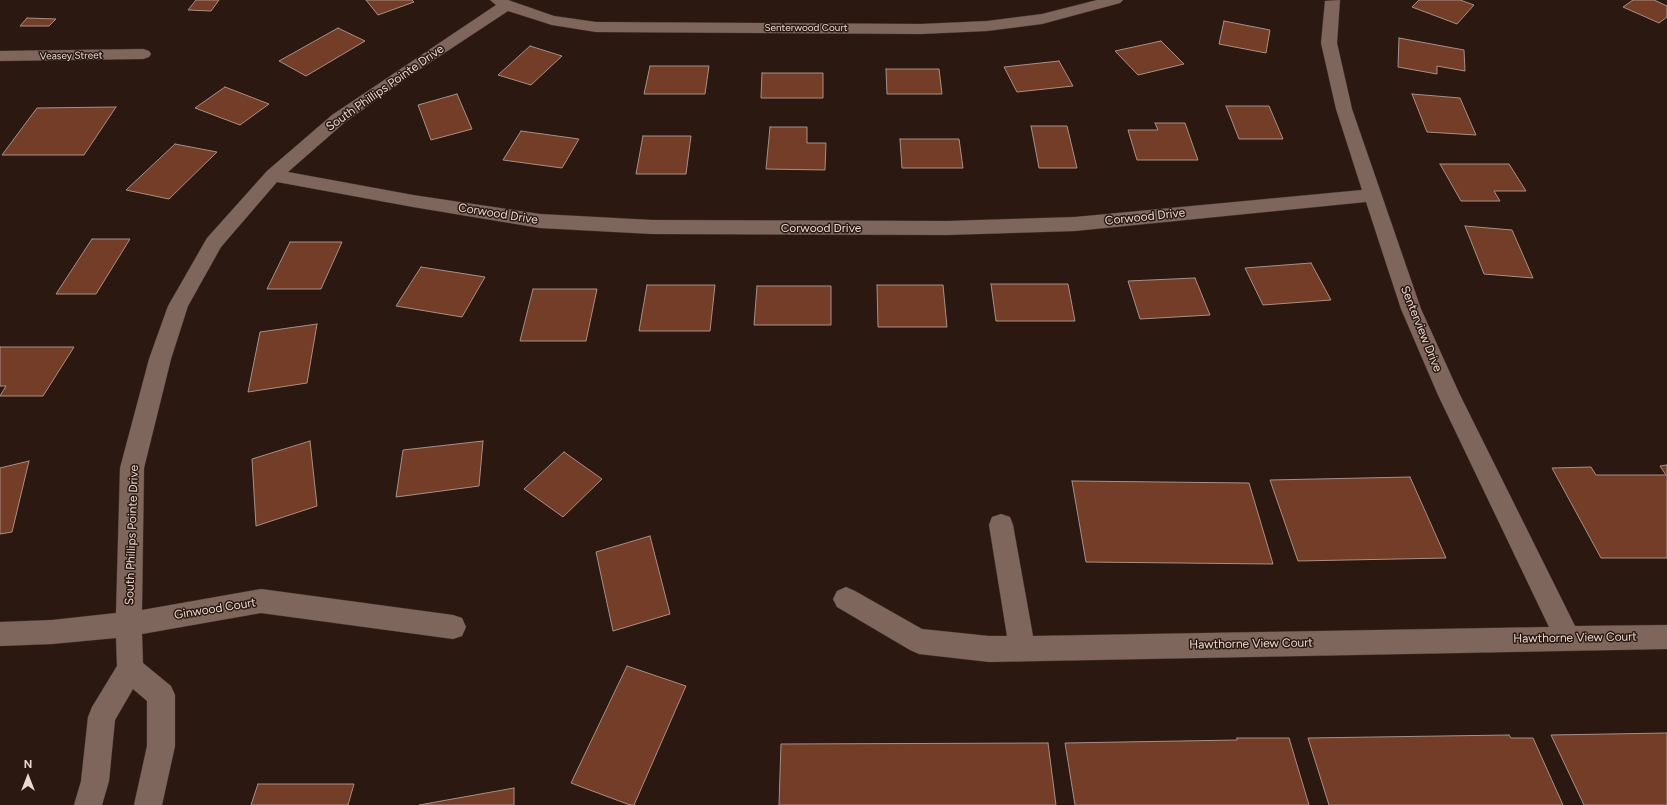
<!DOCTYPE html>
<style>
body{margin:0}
#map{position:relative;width:1667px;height:805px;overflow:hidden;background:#2b1810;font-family:Figtree,sans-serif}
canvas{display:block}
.north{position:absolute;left:8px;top:757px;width:40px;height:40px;-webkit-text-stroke:3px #2b1810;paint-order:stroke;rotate:0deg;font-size:11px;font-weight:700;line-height:16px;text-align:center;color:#e7d9d3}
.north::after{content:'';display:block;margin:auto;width:14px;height:18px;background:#e7d9d3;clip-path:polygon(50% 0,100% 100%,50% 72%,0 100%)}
</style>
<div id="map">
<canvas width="1667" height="805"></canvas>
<div class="north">N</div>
</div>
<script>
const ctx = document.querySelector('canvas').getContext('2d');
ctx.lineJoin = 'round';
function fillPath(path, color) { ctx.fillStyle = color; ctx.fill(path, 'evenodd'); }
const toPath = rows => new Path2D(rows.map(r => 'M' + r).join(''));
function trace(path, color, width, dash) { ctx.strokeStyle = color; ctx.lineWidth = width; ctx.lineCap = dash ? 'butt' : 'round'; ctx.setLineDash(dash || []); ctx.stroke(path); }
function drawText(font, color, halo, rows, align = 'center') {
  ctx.font = font + ' Figtree,sans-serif'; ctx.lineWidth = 3; ctx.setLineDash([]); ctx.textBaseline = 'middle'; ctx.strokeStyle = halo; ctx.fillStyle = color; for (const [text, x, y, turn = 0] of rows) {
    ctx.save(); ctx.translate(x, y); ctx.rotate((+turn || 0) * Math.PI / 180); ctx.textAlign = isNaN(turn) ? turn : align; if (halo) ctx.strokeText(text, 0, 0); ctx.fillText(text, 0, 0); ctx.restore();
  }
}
const building = toPath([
 [196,0,219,0,211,11,188,10,196,0],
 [366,0,412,0,414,2,378,15,366,0],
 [1419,0,1460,0,1474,5,1457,24,1412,7,1419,0],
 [1633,0,1654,0,1667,6,1667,17,1659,23,1623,7,1633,0],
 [27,18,56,19,49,26,20,26,27,18],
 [1224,21,1270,30,1266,53,1219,44,1224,21],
 [338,28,365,41,306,76,279,61,338,28],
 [1399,38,1464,50,1465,71,1437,66,1437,74,1398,67,1399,38],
 [1161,41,1184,64,1138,75,1115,51,1161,41],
 [530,46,562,56,531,85,498,75,530,46],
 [1059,61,1073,86,1017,92,1004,67,1059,61],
 [650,66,709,66,705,94,644,94,650,66],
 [886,69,939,69,942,94,887,94,886,69],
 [762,73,823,73,823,98,761,98,762,73],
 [225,87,269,104,240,125,195,108,225,87],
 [457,94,472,129,431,140,418,105,457,94],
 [1412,94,1460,98,1476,135,1427,132,1412,94],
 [1226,106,1269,106,1283,139,1239,139,1226,106],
 [116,107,84,155,2,155,37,108,116,107],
 [1155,123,1185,123,1198,160,1137,160,1128,130,1158,130,1155,123],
 [1031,126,1067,126,1077,168,1039,168,1031,126],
 [770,127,807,127,807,143,826,143,825,170,766,169,770,127],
 [521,131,579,139,562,168,503,160,521,131],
 [643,136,691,136,686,174,636,174,643,136],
 [900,139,959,139,963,168,902,168,900,139],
 [175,144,217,152,169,199,126,190,175,144],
 [1440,164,1509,164,1526,191,1494,191,1500,201,1461,201,1440,164],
 [1465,226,1512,230,1533,278,1484,274,1465,226],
 [92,239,130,239,96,294,56,294,92,239],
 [290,242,342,242,321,289,267,289,290,242],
 [1311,263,1331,300,1263,305,1245,268,1311,263],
 [421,267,485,277,462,317,396,306,421,267],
 [1195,278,1210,315,1140,319,1128,281,1195,278],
 [991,284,1068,284,1075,321,996,321,991,284],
 [647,285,715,285,710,331,639,331,647,285],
 [877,285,943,285,947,327,878,327,877,285],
 [757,286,831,286,831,325,754,325,757,286],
 [533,289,597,289,586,341,520,341,533,289],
 [317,324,307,383,248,392,260,332,317,324],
 [0,347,74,347,43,396,0,396,6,386,0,386,0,347],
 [310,441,317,506,256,526,252,459,310,441],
 [483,441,479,486,396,497,403,450,483,441],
 [564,452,602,479,563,517,524,489,564,452],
 [29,461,12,532,0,534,0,468,29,461],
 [1667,465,1667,558,1601,558,1552,468,1591,467,1596,475,1666,475,1660,466,1667,465],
 [1410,477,1446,558,1298,561,1270,480,1410,477],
 [1072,481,1249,483,1273,564,1086,562,1072,481],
 [650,536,670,614,613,631,596,552,650,536],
 [627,666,686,686,634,805,630,805,571,783,627,666],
 [1667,733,1667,805,1584,805,1551,735,1667,733],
 [1509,735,1511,738,1533,738,1563,805,1329,805,1308,738,1509,735],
 [1237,738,1289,738,1309,805,1075,805,1065,743,1237,740,1237,738],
 [1048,743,1056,805,779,805,781,744,1048,743],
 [258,784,354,784,348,805,251,805,258,784],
 [514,788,514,805,419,805,514,788]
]);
const minor = toPath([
 [490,0,508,0,554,16,596,22,921,24,987,21,1042,14,1097,0,1123,0,1120,3,1042,24,987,31,921,34,596,32,552,25,508,11,411,75,344,123,288,172,413,195,540,214,652,220,947,221,1075,217,1362,190,1336,109,1321,43,1325,1,1340,0,1337,43,1352,109,1421,309,1460,395,1575,626,1667,625,1667,649,989,662,919,654,910,650,837,607,833,599,837,591,846,587,855,591,922,629,989,636,1007,636,989,525,992,517,1001,514,1010,517,1013,525,1033,636,1549,627,1438,395,1401,309,1366,202,1075,231,947,235,652,234,540,228,413,207,277,182,221,247,188,306,171,359,144,468,142,610,261,589,453,615,462,618,466,627,462,636,453,639,261,613,142,634,143,663,171,686,175,695,175,746,162,805,134,805,147,746,147,701,133,689,115,720,109,781,102,805,74,805,81,781,88,717,92,707,117,666,116,638,52,644,0,646,0,622,52,620,116,613,120,468,149,359,168,306,207,238,267,171,332,115,496,5,490,0],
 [143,49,149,51,151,54,149,57,143,59,0,61,0,51,143,49]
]);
const farStreetnames = [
 ["Senterwood Court",806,28],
 ["Veasey Street",71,56,-1]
];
const streetNames = [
 ["South Phillips Pointe Drive",385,88,-35],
 ["Corwood Drive",498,214,9],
 ["Corwood Drive",1145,217,-6],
 ["Corwood Drive",821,228],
 ["Senterview Drive",1421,329,68],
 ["South Phillips Pointe Drive",132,535,-88],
 ["Ginwood Court",215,609,-9],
 ["Hawthorne View Court",1575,638,-1],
 ["Hawthorne View Court",1251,644,-1]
];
fillPath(building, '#743d27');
trace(building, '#a98f86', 1);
trace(minor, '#42332f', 1);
fillPath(minor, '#7e665d');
drawText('10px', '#e7d9d3', '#2b1810', farStreetnames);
drawText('12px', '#e7d9d3', '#2b1810', streetNames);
</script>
